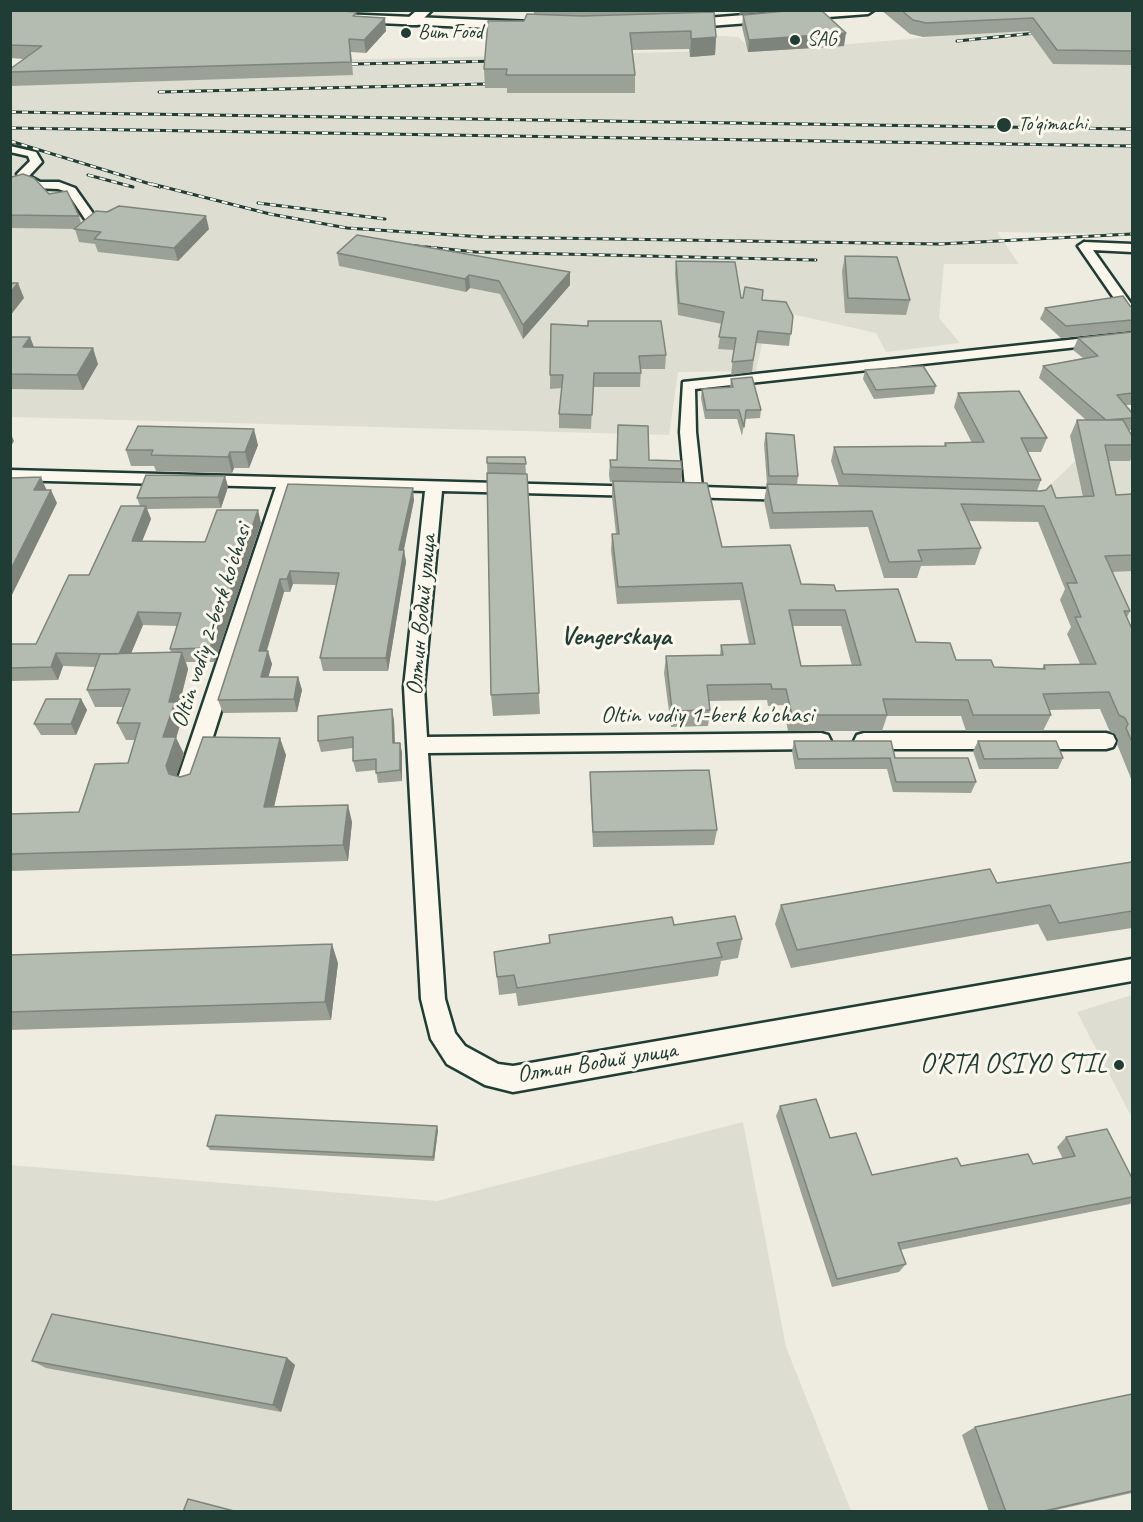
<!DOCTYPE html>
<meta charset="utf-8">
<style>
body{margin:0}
#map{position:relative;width:1143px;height:1522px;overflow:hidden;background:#eeece1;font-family:Caveat,sans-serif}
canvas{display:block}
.frame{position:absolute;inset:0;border:12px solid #1f3d34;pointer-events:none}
</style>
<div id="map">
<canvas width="1143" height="1522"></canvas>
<div class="frame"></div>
</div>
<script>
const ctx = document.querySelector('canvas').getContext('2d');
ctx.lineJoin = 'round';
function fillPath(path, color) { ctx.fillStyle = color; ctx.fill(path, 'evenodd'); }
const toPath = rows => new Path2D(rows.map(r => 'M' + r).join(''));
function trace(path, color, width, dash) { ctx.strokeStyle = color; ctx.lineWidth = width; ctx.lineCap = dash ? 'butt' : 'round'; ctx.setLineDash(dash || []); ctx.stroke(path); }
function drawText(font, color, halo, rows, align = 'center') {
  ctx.font = font + ' Caveat,sans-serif'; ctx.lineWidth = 6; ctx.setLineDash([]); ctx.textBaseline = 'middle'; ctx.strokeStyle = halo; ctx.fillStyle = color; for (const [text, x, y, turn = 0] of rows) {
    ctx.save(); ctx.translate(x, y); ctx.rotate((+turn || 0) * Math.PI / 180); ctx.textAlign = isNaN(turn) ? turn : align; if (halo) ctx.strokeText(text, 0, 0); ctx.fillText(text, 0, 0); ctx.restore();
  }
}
const built = toPath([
 [1132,20,1132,234,997,232,1019,264,944,264,939,318,960,343,886,352,876,333,770,309,756,371,678,372,669,435,11,417,11,228,56,229,40,194,11,180,10,83,111,65,714,51,710,37,723,36,738,37,751,49,791,49],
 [1132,434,1132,623,1043,492,1102,435],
 [1132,995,1132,1118,1077,1012],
 [743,1122,786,1347,851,1511,11,1511,10,1165,437,1201]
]);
const street = toPath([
 [10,146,36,152,42,162,29,176,40,182,59,182,75,188,99,222,97,225,89,225,67,192,58,189,34,188,20,180,17,174,30,161,28,156,10,152,10,146],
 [1084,242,1132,244,1132,252,1093,250,1132,305,1132,318,1127,317,1078,246,1084,242],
 [1132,333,1132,341,695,389,696,432,702,487,793,490,801,495,793,500,683,497,675,492,677,488,685,487,680,432,683,382,1132,333],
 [10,470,646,487,648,491,646,495,640,496,442,491,424,687,427,737,821,733,828,735,831,741,828,747,821,749,428,753,445,999,455,1033,465,1046,498,1064,513,1066,1132,959,1132,981,513,1092,485,1085,447,1064,431,1039,421,999,404,687,425,491,292,487,198,784,195,790,187,792,179,790,176,784,276,487,10,480,10,470],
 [864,733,1106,733,1113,735,1116,741,1113,747,1106,749,864,749,857,747,854,741,857,735,864,733]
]);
const primary = toPath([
 [417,10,432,10,417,25,407,25,407,19,417,10]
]);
const highway = toPath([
 [807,10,874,10,868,14,669,29,662,25,669,21,807,10],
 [340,14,534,22,541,26,534,30,335,21,335,15,340,14]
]);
const rail = toPath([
 [957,41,1046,32],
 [352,64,501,61],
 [159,92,485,84],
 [10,112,1132,129],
 [10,128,1132,146],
 [10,141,160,187],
 [88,175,133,187],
 [152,184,270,214,347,228,484,237,940,244,1132,234],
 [258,203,385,219],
 [407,245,476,252,816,260]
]);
const wall = toPath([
 [10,10,358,16,386,31,366,53,351,52,353,75,11,86,10,69,24,59,10,58],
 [346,10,373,10,372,12],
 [534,10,711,10,716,37,715,55,690,57,689,49,632,50,635,75,635,93,507,93,507,88,485,88,484,69,524,21,534,14],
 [881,10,1132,10,1132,65,1053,64,1029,31,923,37,910,34],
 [743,15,844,46,748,52,742,27],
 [10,174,12,177,49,194,79,216,81,223,209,229,178,261,98,252,95,244,79,242,75,229,10,228],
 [337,253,570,272,570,285,523,339,500,294,470,288,466,292,339,266],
 [845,256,910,300,906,315,845,313,842,271],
 [676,261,741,298,762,300,793,316,789,346,756,343,752,372,731,375,734,350,718,349,722,324,678,315,675,273],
 [1130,306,1132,307,1132,331,1061,338,1040,319,1045,308],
 [551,324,666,355,665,369,641,369,640,387,593,387,591,429,559,428,559,414,562,388,550,389],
 [1132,332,1132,405,1126,405,1132,413,1132,426,1131,430,1129,430,1132,436,1132,456,1130,461,1109,461,1116,495,1132,494,1132,571,1112,572,1130,611,1127,617,1132,629,1132,781,1117,744,1118,740,1115,734,1110,732,1100,709,1049,710,1051,715,1043,731,966,731,961,716,887,716,882,731,788,731,783,705,768,706,767,700,709,701,710,710,708,726,671,727,664,673,666,656,720,655,721,645,749,644,740,600,617,604,611,550,612,534,616,534,612,497,612,482,610,482,609,475,610,460,649,460,682,469,681,482,722,547,801,584,836,591,916,642,956,660,994,667,1042,669,1044,665,1080,664,1067,634,1071,627,1060,600,1065,589,1038,522,969,521,981,548,975,565,921,566,917,578,884,578,868,527,770,529,764,501,767,484,764,444,766,433,798,476,797,485,839,486,831,461,834,447,944,446,945,443,972,443,954,407,958,393,1047,438,1041,452,1028,452,1041,480,1037,491,1056,498,1083,497,1070,436,1077,420,1086,420,1039,378,1043,366,1083,358,1073,350,1078,338],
 [793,626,841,626,852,666,801,666],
 [10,337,30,337,34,347,98,364,83,390,10,389],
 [865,370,936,386,934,394,874,399,863,379],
 [731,379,761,410,760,418,745,419,742,436,737,419,705,419,701,398,702,389,730,387],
 [258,445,249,468,234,468,232,473,156,471,154,466,131,466,126,450],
 [487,457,525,457,540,714,493,716,491,695],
 [225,476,228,487,221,508,147,509,151,519,142,541,205,542,261,523,215,662,186,662,188,669,178,710,182,719,176,738,184,754,176,776,180,777,286,755,274,807,352,822,348,861,10,871,10,814,79,812,128,763,135,740,126,740,117,723,123,707,95,707,87,690,96,667,63,666,58,680,10,681,10,644,36,644,89,575,140,506,137,498],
 [143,625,177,626,170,649,171,652,131,653],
 [288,484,414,500,404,550,406,562,388,671,323,671,320,658,336,585,293,584,290,592,284,592,266,651,272,664,268,677,298,677,302,690,297,712,223,713,218,700],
 [81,699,87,710,76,735,41,735,34,724],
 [394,720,395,743,400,743,402,753,402,781,378,783,376,770,356,772,353,761,353,748,321,752,318,741],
 [794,741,895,758,976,782,971,793,893,792,887,769,795,769,792,751],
 [978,741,1063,758,1058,769,979,769,973,751],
 [590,772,717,830,714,845,593,847,590,788],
 [1132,862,1132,928,1047,941,1038,924,791,968,775,924,781,905,997,883],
 [674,925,742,939,738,958,721,961,718,976,518,1006,516,993,499,995,494,952,549,943,549,935],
 [10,955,338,963,331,1020,10,1030],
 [780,1106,830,1138,872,1175,961,1166,1033,1164,1063,1159,1057,1147,1066,1137,1132,1178,1132,1202,1130,1204,900,1250,906,1264,899,1272,832,1287,776,1116],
 [438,1130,434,1161,210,1150,207,1146],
 [287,1358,295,1365,281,1412,46,1368,32,1361],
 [1132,1394,1132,1493,1047,1512,989,1512,962,1435,975,1427]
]);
const shadedWall = toPath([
 [740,10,784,10,739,15],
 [385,18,386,31,366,53,364,40],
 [846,33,844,46,748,52,749,40],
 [716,37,715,55,690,57,691,39],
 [206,216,209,229,178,261,174,248],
 [570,272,570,285,523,339,523,325],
 [469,275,470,288,466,292,465,279],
 [18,283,24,298,10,316,10,293],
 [30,337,36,353,23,347],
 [93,348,98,364,83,390,77,375],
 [254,429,258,445,249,468,245,452],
 [10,432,14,441,10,448],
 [230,452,234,468,232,473,228,457],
 [225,476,228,487,221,508,218,497],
 [41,477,47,491,34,490],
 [413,488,414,500,401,562,399,550],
 [51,490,57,503,10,599,10,571],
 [146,506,151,519,137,554,132,541],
 [258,510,261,523,215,662,210,648],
 [404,550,406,562,388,671,386,658],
 [290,571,293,584,290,592,287,579],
 [280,579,284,592,263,664,259,651],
 [138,612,143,625,125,668,119,655],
 [268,651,272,664,265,690,261,677],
 [182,652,188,669,178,710,182,719,176,738,184,754,174,783,166,766,163,737,169,702],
 [56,653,63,666,58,680,51,667],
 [298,677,302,690,297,712,294,699],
 [81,699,87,710,76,735,71,724],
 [392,709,394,720,395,754,393,743],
 [280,738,286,755,270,824,264,807],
 [400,743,402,753,402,781,400,770],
 [348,805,352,822,348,861,343,845],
 [332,944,338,963,331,1020,325,1002],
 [437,1126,438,1130,434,1161,433,1157],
 [287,1358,295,1365,281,1412,273,1405]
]);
const building = toPath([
 [10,10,325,10,357,12,353,16,385,18,364,40,349,39,351,62,10,72,10,69,42,46,10,45,10,10],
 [796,10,821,10,846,33,749,40,743,15,796,10],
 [901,10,1132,10,1132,51,1057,50,1033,18,926,23,913,20,901,10],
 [714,12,716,37,691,39,691,31,630,33,635,75,506,75,507,69,484,69,488,21,524,21,527,14,582,16,714,12],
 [10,174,12,177,23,174,34,178,49,194,67,191,79,216,10,215,10,174],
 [119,206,206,216,174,248,94,239,101,232,74,229,96,211,107,212,119,206],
 [357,235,570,272,523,325,499,281,469,275,465,279,337,253,357,235],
 [845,256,897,257,910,300,848,298,845,256],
 [676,261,735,262,741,298,743,298,745,287,763,290,762,300,786,302,793,316,791,334,758,331,753,360,732,362,736,338,719,337,724,312,679,303,676,261],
 [10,283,18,283,10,293,10,283],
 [1123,296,1130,306,1132,307,1132,320,1066,326,1045,308,1123,296],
 [588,321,661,321,666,355,639,356,641,373,594,373,592,415,559,414,563,375,550,375,551,324,588,326,588,321],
 [1132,332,1132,393,1117,395,1132,413,1132,418,1106,420,1043,366,1098,356,1078,338,1132,332],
 [10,337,30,337,23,347,93,348,77,375,10,374,10,337],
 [923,366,936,386,876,390,865,370,923,366],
 [752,377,761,410,746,410,744,427,739,410,706,410,702,389,733,387,731,379,752,377],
 [1019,391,1047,438,1021,438,1041,480,843,474,834,447,946,446,945,443,984,442,958,393,1019,391],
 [1077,420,1123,420,1132,436,1132,445,1105,445,1116,495,1132,494,1132,555,1105,556,1130,611,1124,611,1132,629,1132,742,1126,728,1128,724,1125,718,1119,715,1109,692,1043,694,1051,715,973,715,968,700,883,699,887,715,792,715,786,689,772,689,771,684,707,685,710,710,672,711,666,656,723,655,721,645,755,644,742,583,618,587,612,534,619,534,613,481,707,483,722,547,790,545,801,584,834,585,836,591,898,589,916,642,950,643,956,660,991,660,994,667,1045,669,1044,665,1096,664,1075,617,1081,617,1067,583,1077,583,1044,506,961,504,981,548,918,550,922,561,889,562,872,511,773,513,767,484,1040,491,1046,490,1051,485,1056,498,1094,496,1077,420],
 [789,610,845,610,861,665,801,666,789,610],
 [618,425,648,426,649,460,681,461,682,469,611,467,610,460,617,460,618,425],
 [138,426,254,429,245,452,230,452,228,457,151,455,153,450,126,450,138,426],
 [766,433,794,435,798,476,769,476,766,433],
 [487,457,525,457,526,464,487,463,487,457],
 [487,473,527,474,539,693,491,695,487,473],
 [146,475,225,476,218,497,137,498,146,475],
 [41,477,34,490,51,490,10,571,10,478,41,477],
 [288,484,413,488,399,550,404,550,386,658,320,658,339,573,290,571,287,579,280,579,259,651,268,651,261,677,298,677,294,699,218,700,288,484],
 [121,506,146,506,132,541,205,542,217,510,258,510,210,648,170,649,181,613,138,612,119,654,56,653,51,667,10,668,10,644,36,644,69,575,89,575,121,506],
 [182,652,169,702,175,702,163,737,176,737,166,766,169,774,180,777,190,774,203,737,280,738,264,807,348,805,343,845,10,854,10,814,79,812,95,764,128,763,140,723,117,723,130,689,87,690,100,654,182,652],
 [46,699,81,699,71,724,34,724,46,699],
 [392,709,393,743,400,743,400,770,376,773,376,759,353,761,353,737,318,741,318,716,392,709],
 [794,741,891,741,895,758,968,758,976,782,896,782,890,758,798,759,794,741],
 [978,741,1056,741,1063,758,984,759,978,741],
 [709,770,717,830,593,832,590,772,709,770],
 [1132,862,1132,911,1059,923,1050,905,797,950,781,905,990,869,997,883,1132,862],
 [735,916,742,939,717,943,722,957,517,988,514,975,497,977,494,952,550,943,549,935,672,917,674,925,735,916],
 [332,944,325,1002,10,1012,10,955,332,944],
 [816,1099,830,1138,856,1133,872,1175,957,1158,961,1166,1028,1154,1033,1164,1075,1156,1066,1137,1107,1129,1132,1178,1132,1197,898,1243,906,1264,837,1279,780,1106,816,1099],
 [216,1115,437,1126,433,1157,207,1146,216,1115],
 [52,1314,287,1358,273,1405,32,1361,52,1314],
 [1132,1394,1132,1491,1040,1512,1006,1512,975,1427,1132,1394],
 [188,1499,234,1511,183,1512,188,1499]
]);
const markers = [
 [406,33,6,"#1f3d34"],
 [795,40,6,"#1f3d34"],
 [1004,125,8,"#1f3d34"],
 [1119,1065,6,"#1f3d34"]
];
const farPoinames = [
 ["Bum Food",418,33],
 ["SAG",807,40],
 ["To'qimachi",1018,125]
];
const streetNames = [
 ["Олтин Водий улица",422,615,-85],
 ["Oltin vodiy 2-berk ko'chasi",212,626,-72],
 ["Oltin vodiy 1-berk ko'chasi",707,716],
 ["Олтин Водий улица",597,1063,-9]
];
const neighbourhoodNames = [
 ["Vengerskaya",616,637]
];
const nearPoinames = [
 ["O'RTA OSIYO STIL",1107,1065]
];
fillPath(built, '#ddddd2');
trace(street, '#1f3d34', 5);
trace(primary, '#1f3d34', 5);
trace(highway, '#1f3d34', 5);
fillPath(street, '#fbf7ec');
fillPath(primary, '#fbf7ec');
fillPath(highway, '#fbf7ec');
trace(rail, '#1f3d34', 3);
trace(rail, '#fbf7ec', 2, [6]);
fillPath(wall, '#9ba197');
fillPath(shadedWall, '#7e837b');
fillPath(building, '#b4bbb0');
trace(building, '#7e837b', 1.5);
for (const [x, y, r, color] of markers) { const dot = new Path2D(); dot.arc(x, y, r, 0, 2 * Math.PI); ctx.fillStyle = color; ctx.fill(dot); trace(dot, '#fbf7ec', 2); }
drawText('20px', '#1f3d34', '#fbf7ec', farPoinames, 'left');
drawText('24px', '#1f3d34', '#fbf7ec', streetNames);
drawText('bold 26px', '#1f3d34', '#fbf7ec', neighbourhoodNames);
drawText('28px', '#1f3d34', '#fbf7ec', nearPoinames, 'right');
</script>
